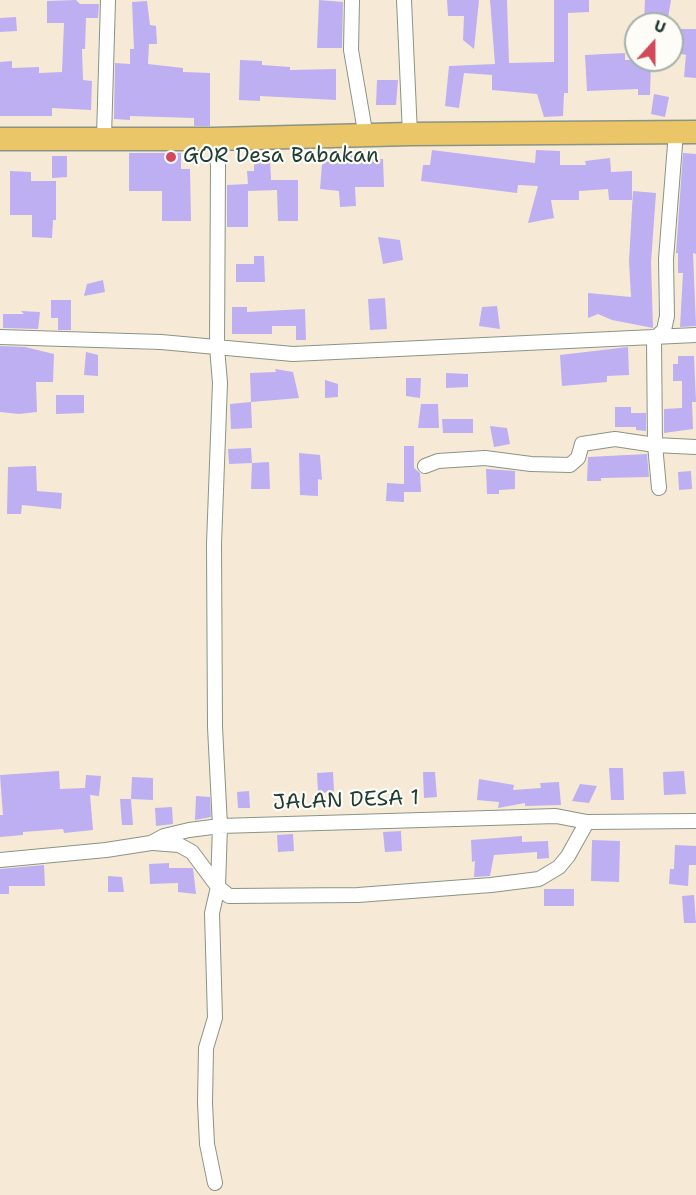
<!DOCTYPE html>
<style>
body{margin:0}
#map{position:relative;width:696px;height:1195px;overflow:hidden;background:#f6ead6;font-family:"Shantell Sans",sans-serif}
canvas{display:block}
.north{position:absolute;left:624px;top:12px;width:60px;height:60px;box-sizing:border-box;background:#fdfcf7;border:2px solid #a4b0a9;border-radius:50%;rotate:21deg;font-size:16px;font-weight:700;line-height:24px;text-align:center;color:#1f3d34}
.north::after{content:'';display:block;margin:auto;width:21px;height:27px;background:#d1495b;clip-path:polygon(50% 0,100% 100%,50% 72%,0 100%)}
</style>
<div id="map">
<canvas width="696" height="1195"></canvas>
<div class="north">U</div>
</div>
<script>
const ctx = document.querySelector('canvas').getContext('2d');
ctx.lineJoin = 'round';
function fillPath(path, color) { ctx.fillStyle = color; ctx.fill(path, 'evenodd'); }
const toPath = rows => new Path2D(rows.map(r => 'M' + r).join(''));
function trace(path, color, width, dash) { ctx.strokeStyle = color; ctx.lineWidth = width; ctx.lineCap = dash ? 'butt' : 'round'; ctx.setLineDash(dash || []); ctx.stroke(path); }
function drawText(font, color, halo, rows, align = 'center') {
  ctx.font = font + ' "Shantell Sans",sans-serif'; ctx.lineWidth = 4.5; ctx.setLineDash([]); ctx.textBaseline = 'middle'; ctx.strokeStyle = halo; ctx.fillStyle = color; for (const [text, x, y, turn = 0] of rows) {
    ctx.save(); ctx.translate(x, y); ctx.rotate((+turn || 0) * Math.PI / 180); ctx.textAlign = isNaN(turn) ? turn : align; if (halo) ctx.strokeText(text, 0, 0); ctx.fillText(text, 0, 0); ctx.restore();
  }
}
const building = toPath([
 [76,0,80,4,99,4,98,18,86,18,85,49,82,49,83,80,92,81,91,110,52,108,52,116,0,116,0,62,12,61,12,68,39,67,39,73,62,72,64,23,47,23,47,1],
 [319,0,343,2,342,48,317,48],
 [447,0,479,0,474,49,463,40,464,16,448,16],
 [490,0,507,0,509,63,554,62,554,0,589,0,589,12,568,13,568,93,564,93,563,116,544,117,537,94,492,90,492,75,464,73,459,108,445,106,449,66,495,64],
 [645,0,671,0,667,24,644,24],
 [147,1,150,25,156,26,157,44,149,44,148,64,183,68,183,72,210,73,210,126,194,126,194,118,130,116,130,120,114,119,115,63,130,64,130,49,134,49,132,2],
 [16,17,17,31,0,32,0,18],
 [678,29,696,29,696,78,684,77,686,55,673,52],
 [625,53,625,60,651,60,650,95,638,95,638,89,587,91,585,55],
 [240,60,262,61,262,65,290,67,290,70,336,69,336,100,260,96,260,101,239,100],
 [377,80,398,80,396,105,376,105],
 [654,94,669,97,665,117,651,114],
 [432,150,535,163,536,150,560,151,560,165,586,165,585,161,610,158,611,172,632,171,632,200,609,200,608,189,579,191,579,200,551,200,554,218,528,223,538,186,518,185,517,193,421,181,423,165,430,165],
 [323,152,353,152,354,159,383,159,384,187,355,187,356,206,340,207,339,191,320,189],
 [129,153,181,153,181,169,190,169,191,221,162,221,162,191,129,191],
 [683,153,696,154,696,254,693,253,696,326,680,327,683,273,678,273,678,253,676,253],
 [52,156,67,156,67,177,52,178],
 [254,158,270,158,271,180,298,180,298,221,278,221,277,190,248,191,248,227,227,227,227,185,248,184,247,171,254,171],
 [10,171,31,172,31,181,56,181,56,220,53,220,52,238,32,237,32,215,10,215],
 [633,191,656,193,651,262,653,328,612,320,598,314,588,318,588,293,631,297,629,261],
 [378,237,400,240,403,260,383,264],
 [254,256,264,256,265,282,236,282,236,264,254,264],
 [103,280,105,292,84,296,87,284],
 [385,298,387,329,370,330,368,299],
 [51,300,71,300,71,330,58,330,58,318,51,318],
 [497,306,500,329,479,326,482,307],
 [232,307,247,307,247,312,305,309,306,340,296,340,296,326,272,326,272,334,232,334],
 [21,311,40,312,38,329,3,328,3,314,24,314],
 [0,346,25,347,54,354,53,382,36,382,37,412,19,414,0,412],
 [628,347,629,375,607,376,607,382,562,386,560,355],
 [86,352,98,355,98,376,84,375],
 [678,356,694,356,696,402,692,402,693,429,664,433,664,409,682,408,682,381,673,381,673,364,678,364],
 [275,369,293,372,299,398,251,402,250,373,276,372],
 [446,373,468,374,468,387,446,388],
 [406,378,421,378,420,398,406,396],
 [325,380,338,384,338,397,325,398],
 [56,395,84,395,84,413,56,414],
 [251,402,252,428,231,429,230,404],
 [421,404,438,404,439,428,418,428],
 [615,407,631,407,631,413,646,413,646,431,636,430,636,427,615,427],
 [442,419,473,419,473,433,443,433],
 [490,426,507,428,510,444,494,447],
 [404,446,414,446,414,468,420,473,421,492,404,492],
 [251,448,252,463,229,464,228,449],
 [299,453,320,455,322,480,318,479,318,496,300,495],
 [647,454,649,477,601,478,601,481,587,481,588,457],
 [269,462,270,489,251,489,252,463],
 [36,466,37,491,62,493,61,509,22,505,21,514,7,514,8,467],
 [486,469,515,471,515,489,499,490,499,494,487,494],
 [691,471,692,489,679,490,678,472],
 [387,483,404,484,404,502,386,501],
 [609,768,623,768,624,800,611,800],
 [59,771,60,789,85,788,86,775,101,776,99,796,90,795,93,830,64,833,63,829,23,832,23,835,0,837,0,815,3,815,0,775],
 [684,771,686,794,664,795,663,772],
 [333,772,334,792,318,793,317,773],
 [423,772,435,772,437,797,424,798],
 [132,777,153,778,153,800,131,799],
 [479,779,514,785,513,790,541,788,540,783,559,782,561,805,525,806,525,803,498,808,499,802,477,800],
 [580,784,597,786,589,803,572,801],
 [249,791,250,808,238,808,237,792],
 [196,796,210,797,211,817,195,820],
 [120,799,131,799,133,825,122,825],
 [172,807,173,824,156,826,155,808],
 [401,831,402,851,385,852,383,832],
 [293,834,294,851,278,852,277,835],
 [522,836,522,842,548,841,549,858,537,859,537,852,494,855,490,876,474,877,475,861,472,862,471,840],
 [592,840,620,841,619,882,591,881],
 [675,845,696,846,696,865,689,865,688,886,669,884,670,869,674,869],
 [169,863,169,868,193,868,196,894,178,892,178,883,150,884,149,864],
 [44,865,45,886,9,886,9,894,0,894,0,869],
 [108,876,122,877,124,892,108,892],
 [544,889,574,889,574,906,544,906],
 [694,895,696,923,684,923,682,896]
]);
const minor = toPath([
 [352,0,351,50,366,137],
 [404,0,410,134],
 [104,137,108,0],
 [0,337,161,342,293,354,696,335],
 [425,466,438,461,485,458,531,464,570,465,578,458,582,444,615,439,655,445,696,447],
 [659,488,655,445,654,339,664,330,667,316,666,259,676,132],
 [153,843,179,845,192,852,218,887,229,896,358,895,491,885,539,879,559,867,568,856,587,822],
 [0,860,106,850,151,843,164,836,189,830,220,826,556,816,587,822,696,821],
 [215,1183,207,1144,205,1103,206,1048,215,1018,212,913,218,887,220,826,215,727,214,544,220,383,217,347,218,166,215,139]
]);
const trunk = toPath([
 [0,139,215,139,410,134,696,132]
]);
const markers = [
 [171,157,6,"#d1495b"]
];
const poiNames = [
 ["GOR Desa Babakan",183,157]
];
const streetNames = [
 ["JALAN DESA 1",346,801,-2]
];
fillPath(building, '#bdaff1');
trace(minor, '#8a9485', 16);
trace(trunk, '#8a9485', 25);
trace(minor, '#fff', 14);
trace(trunk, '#ebc669', 22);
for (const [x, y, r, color] of markers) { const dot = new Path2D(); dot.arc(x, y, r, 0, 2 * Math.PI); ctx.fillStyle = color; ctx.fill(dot); trace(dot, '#fdfcf7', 2); }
drawText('21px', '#1f3d34', '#fdfcf7', poiNames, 'left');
drawText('21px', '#1f3d34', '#fdfcf7', streetNames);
</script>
